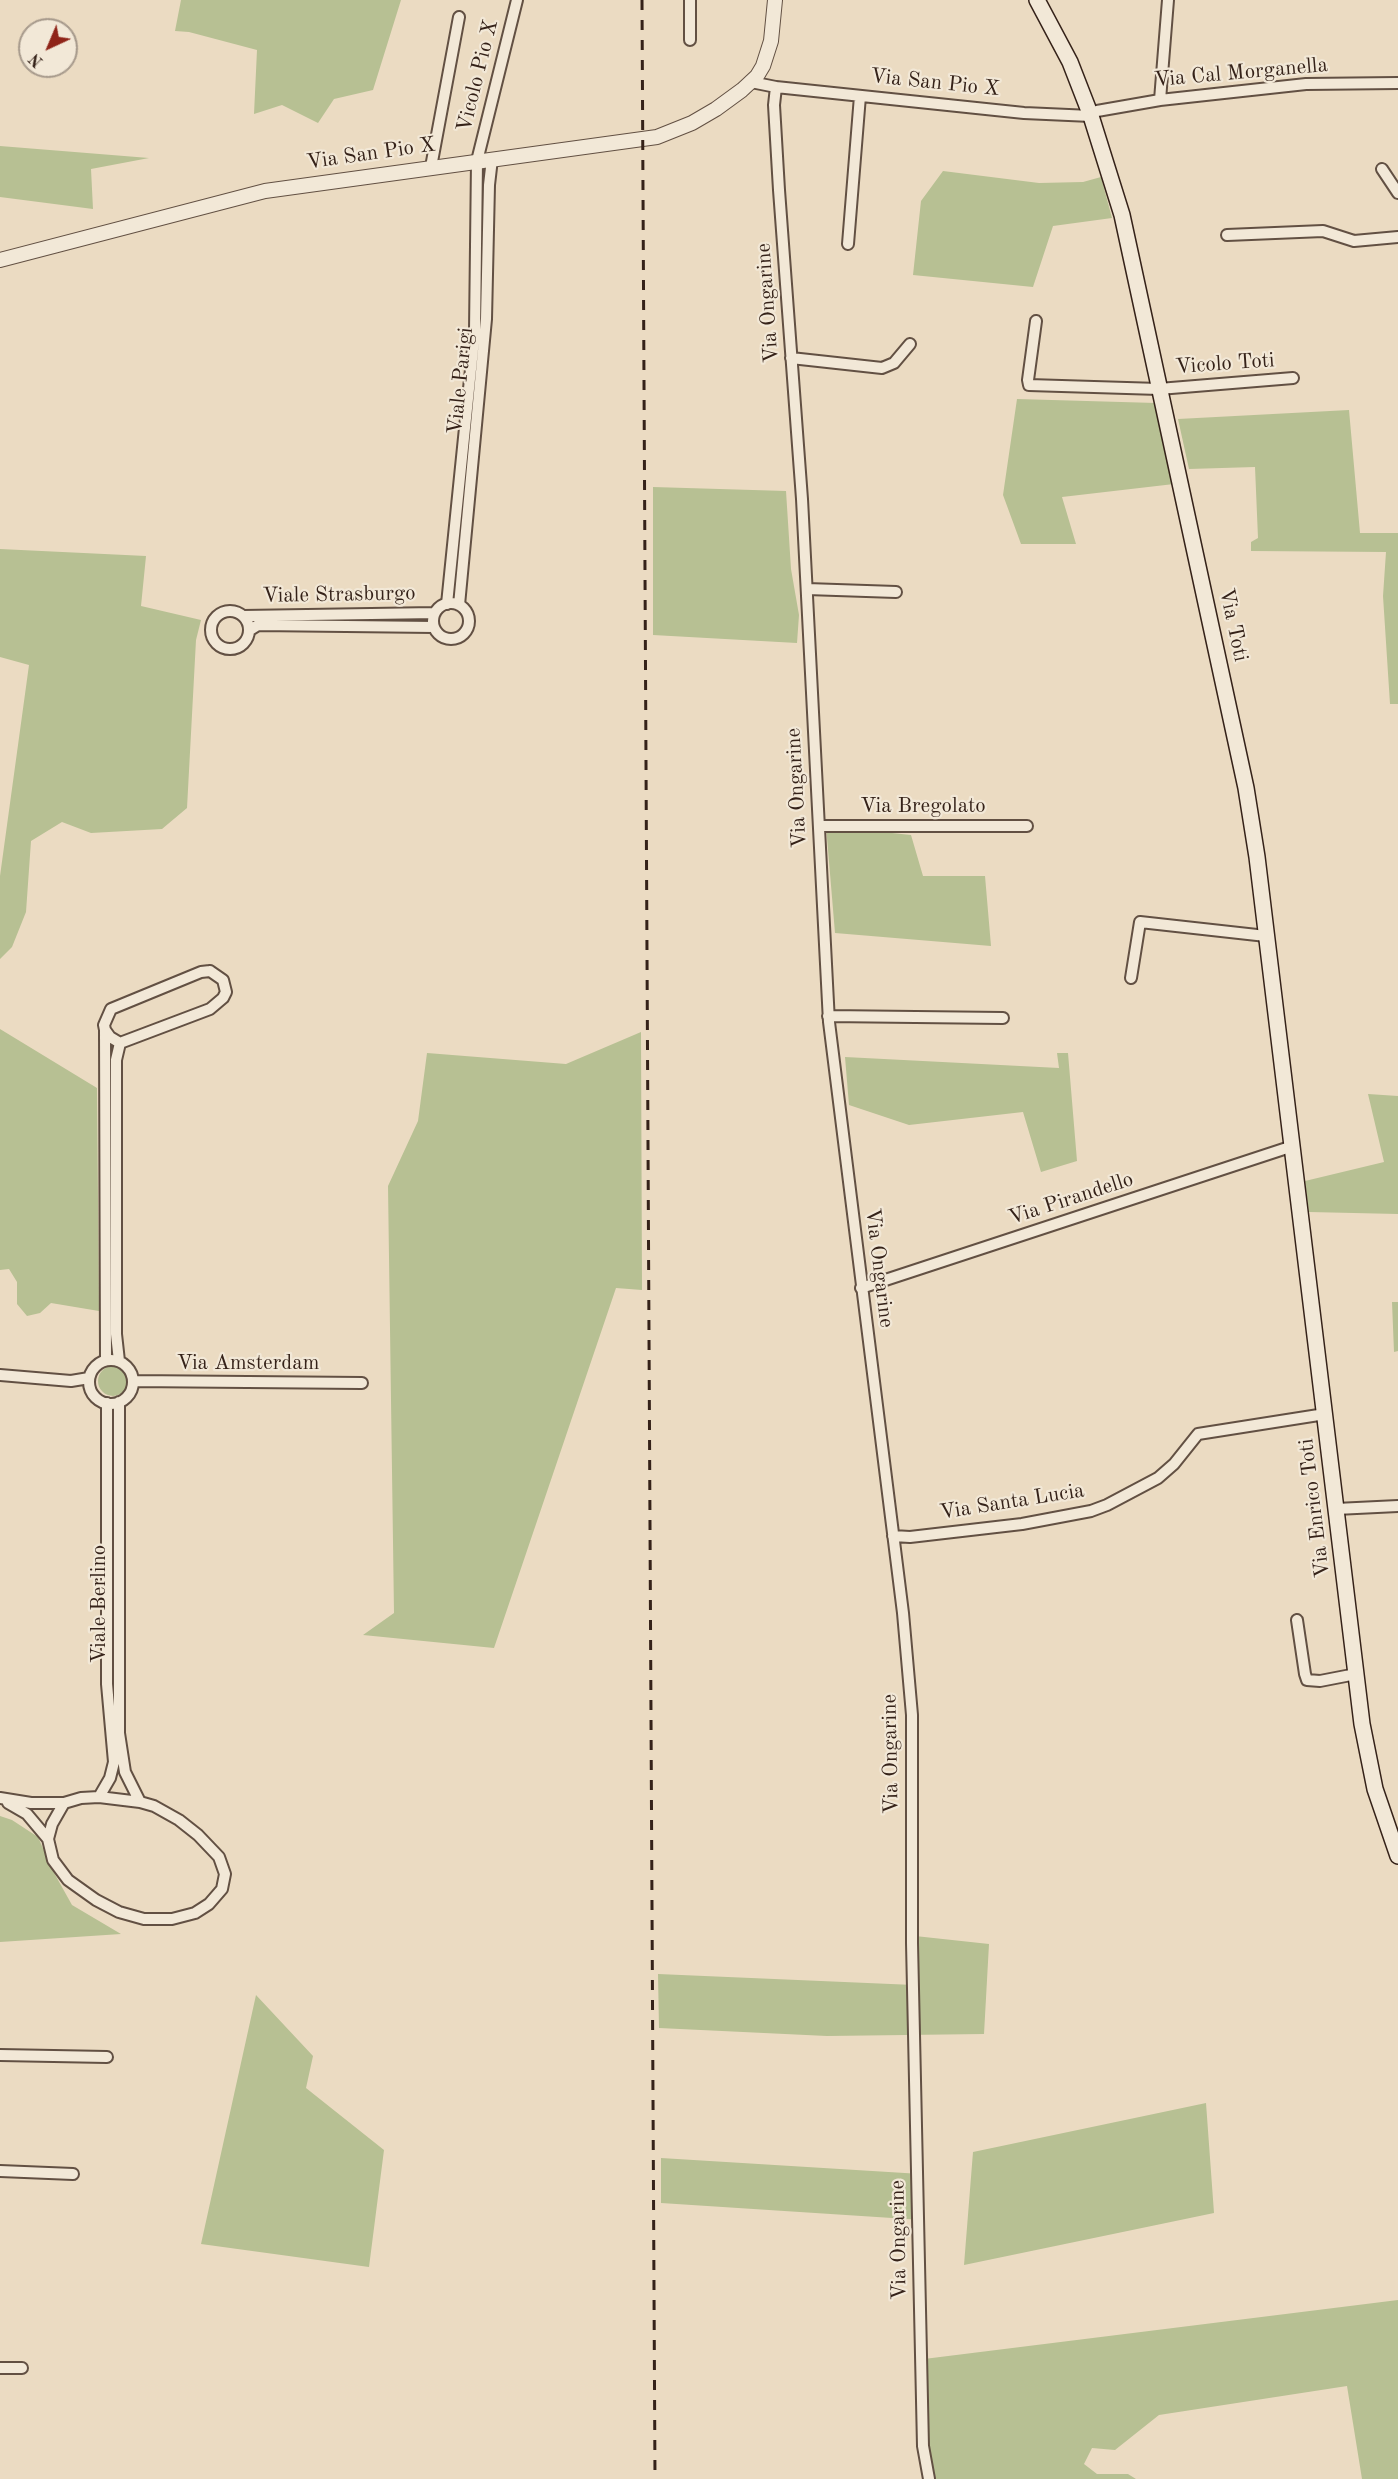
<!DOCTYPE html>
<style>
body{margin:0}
#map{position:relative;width:1398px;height:2479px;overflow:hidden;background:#ebdbc2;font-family:"Old Standard TT",serif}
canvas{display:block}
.north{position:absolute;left:18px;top:18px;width:60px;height:60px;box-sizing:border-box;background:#f2e8d7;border:2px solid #a6998b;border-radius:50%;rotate:224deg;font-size:16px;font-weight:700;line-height:24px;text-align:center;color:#352219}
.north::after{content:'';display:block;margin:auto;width:21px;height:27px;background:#8f2418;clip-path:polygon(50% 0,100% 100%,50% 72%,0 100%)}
</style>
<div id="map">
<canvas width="1398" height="2479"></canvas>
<div class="north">N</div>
</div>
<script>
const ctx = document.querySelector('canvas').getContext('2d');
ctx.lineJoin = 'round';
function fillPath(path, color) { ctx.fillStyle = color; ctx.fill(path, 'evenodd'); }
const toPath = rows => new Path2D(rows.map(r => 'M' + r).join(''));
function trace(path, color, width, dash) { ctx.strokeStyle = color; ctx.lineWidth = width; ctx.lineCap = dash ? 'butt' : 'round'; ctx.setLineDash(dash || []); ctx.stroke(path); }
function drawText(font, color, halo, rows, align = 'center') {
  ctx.font = font + ' "Old Standard TT",serif'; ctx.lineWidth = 4.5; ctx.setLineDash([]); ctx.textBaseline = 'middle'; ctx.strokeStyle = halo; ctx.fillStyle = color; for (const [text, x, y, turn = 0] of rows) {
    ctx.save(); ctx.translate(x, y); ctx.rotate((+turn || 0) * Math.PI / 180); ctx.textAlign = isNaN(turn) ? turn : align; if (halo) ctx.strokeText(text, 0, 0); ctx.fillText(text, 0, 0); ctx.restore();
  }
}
const green = toPath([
 [181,0,401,0,373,90,334,99,318,123,282,105,254,114,257,50,189,32,175,31],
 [0,146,149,158,91,169,93,209,0,197],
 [943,171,1039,183,1083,182,1101,177,1112,218,1053,226,1033,287,913,275,921,201],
 [1017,399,1156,403,1174,484,1062,497,1076,544,1021,544,1003,495],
 [1349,410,1360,533,1398,533,1398,704,1390,704,1383,596,1386,552,1251,551,1251,542,1258,538,1255,467,1189,469,1178,419],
 [653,487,786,491,791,569,799,615,797,643,653,635],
 [0,549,146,556,141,606,201,620,196,640,187,808,162,829,91,833,62,822,31,841,26,912,12,947,0,959,0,876,29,665,0,657],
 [826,826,911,835,923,876,985,876,991,946,835,933],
 [0,1029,97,1088,99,1311,51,1303,40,1313,27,1316,17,1304,17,1282,9,1269,0,1270],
 [641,1032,642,1290,616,1288,494,1648,363,1635,394,1613,388,1186,418,1121,427,1053,566,1064],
 [1057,1053,1068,1053,1077,1161,1041,1172,1023,1112,909,1125,849,1105,845,1057,1059,1068],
 [1368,1094,1398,1096,1398,1214,1309,1212,1305,1181,1384,1162],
 [1392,1302,1398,1302,1398,1351,1394,1352],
 '98 1381a15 15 0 1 1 30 0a15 15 0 1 1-30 0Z',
 [0,1816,12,1820,38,1837,53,1871,72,1905,121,1934,0,1942],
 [915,1936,989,1944,984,2034,827,2036,659,2028,658,1974,914,1985],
 [256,1995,313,2056,306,2088,384,2150,369,2267,201,2244],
 [1206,2103,1214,2213,964,2265,973,2152],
 [661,2158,921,2174,923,2220,661,2203],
 [1398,2300,1398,2479,1362,2479,1347,2386,1159,2415,1115,2450,1092,2448,1084,2464,1097,2474,1128,2474,1136,2479,925,2479,924,2359]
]);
const minor = toPath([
 [690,40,690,0],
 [751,82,776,87,774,105,779,190,802,499,829,1022,903,1613,912,1715,912,1943,923,2446,929,2479],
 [776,87,1024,113,1091,116,1097,111,1160,100,1306,84,1398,83],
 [1160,100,1168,0],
 [431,167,459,17],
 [1382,169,1398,193],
 [1227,235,1323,231,1354,241,1398,237],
 [848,244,860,96],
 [1036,321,1028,380,1029,385,1159,389,1293,378],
 [791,358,882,368,894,363,910,344],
 [807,589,896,592],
 '433 621a18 18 0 1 1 36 0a18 18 0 1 1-36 0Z',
 [447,604,475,330,477,161,517,0],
 [459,605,486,319,489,185,492,159],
 '211 630a19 19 0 1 1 38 0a19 19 0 1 1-38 0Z',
 [243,616,435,613],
 [250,630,258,625,434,627],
 [819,826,1027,826],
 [210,971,223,980,226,992,223,998,210,1009,120,1043,110,1037,105,1030,104,1025,111,1009,201,972,210,971],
 [1131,978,1140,922,1266,936],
 [828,1016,1003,1018],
 [105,1030,106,1360],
 [861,1288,1293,1146],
 '89 1382a22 22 0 1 1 44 0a22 22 0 1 1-44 0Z',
 [119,1361,116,1334,116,1060,120,1043],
 [0,1375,71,1381,89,1378],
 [133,1381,362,1383],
 [119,1402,119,1733,125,1772,140,1802],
 [1336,1509,1398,1506],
 [893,1536,910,1537,1022,1524,1091,1511,1107,1505,1158,1478,1174,1464,1198,1434,1325,1414],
 [1297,1620,1305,1674,1307,1680,1320,1681,1356,1674],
 [99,1797,110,1778,114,1762,107,1684,107,1403],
 [0,1798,31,1803,64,1803,81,1798,99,1797,140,1802,154,1806,179,1820,198,1835,219,1857,225,1874,222,1889,209,1904,195,1913,172,1919,144,1919,119,1912,96,1900,68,1880,53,1860,48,1839,52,1824,64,1803],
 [8,1803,27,1814,48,1839],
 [0,2055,107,2057],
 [0,2171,73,2174],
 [0,2368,22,2368]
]);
const tertiary = toPath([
 [0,260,265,191,657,137,692,123,716,109,742,90,757,76,763,66,771,41,775,0]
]);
const secondary = toPath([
 [1037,0,1070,62,1091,116,1122,215,1246,788,1257,857,1362,1724,1375,1789,1398,1856]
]);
const rail = toPath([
 [642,0,655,2479]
]);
const streetNames = [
 ["Via Cal Morganella",1241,73,-5],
 ["Vicolo Pio X",478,76,-76],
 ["Via San Pio X",935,83,6],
 ["Via San Pio X",371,154,-8],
 ["Via Ongarine",768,303,-94],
 ["Vicolo Toti",1225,364,-4],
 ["Viale Parigi",461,381,-84],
 ["Viale Strasburgo",339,595,-1],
 ["Via Toti",1233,625,78],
 ["Via Ongarine",797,788,-93],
 ["Via Bregolato",923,806],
 ["Via Pirandello",1071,1199,-18],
 ["Via Ongarine",879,1268,83],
 ["Via Amsterdam",248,1363],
 ["Via Santa Lucia",1012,1502,-9],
 ["Via Enrico Toti",1315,1508,-97],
 ["Viale Berlino",99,1604,-90],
 ["Via Ongarine",891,1754,-91],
 ["Via Ongarine",899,2240,-91]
];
fillPath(green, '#b7c093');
trace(minor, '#625043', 14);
trace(tertiary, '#625043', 16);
trace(secondary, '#352219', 18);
trace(minor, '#f2e8d7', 10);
trace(tertiary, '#f2e8d7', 14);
trace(secondary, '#f2e8d7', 15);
trace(rail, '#352219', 3, [10, 10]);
drawText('21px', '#352219', '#f2e8d7', streetNames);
</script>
